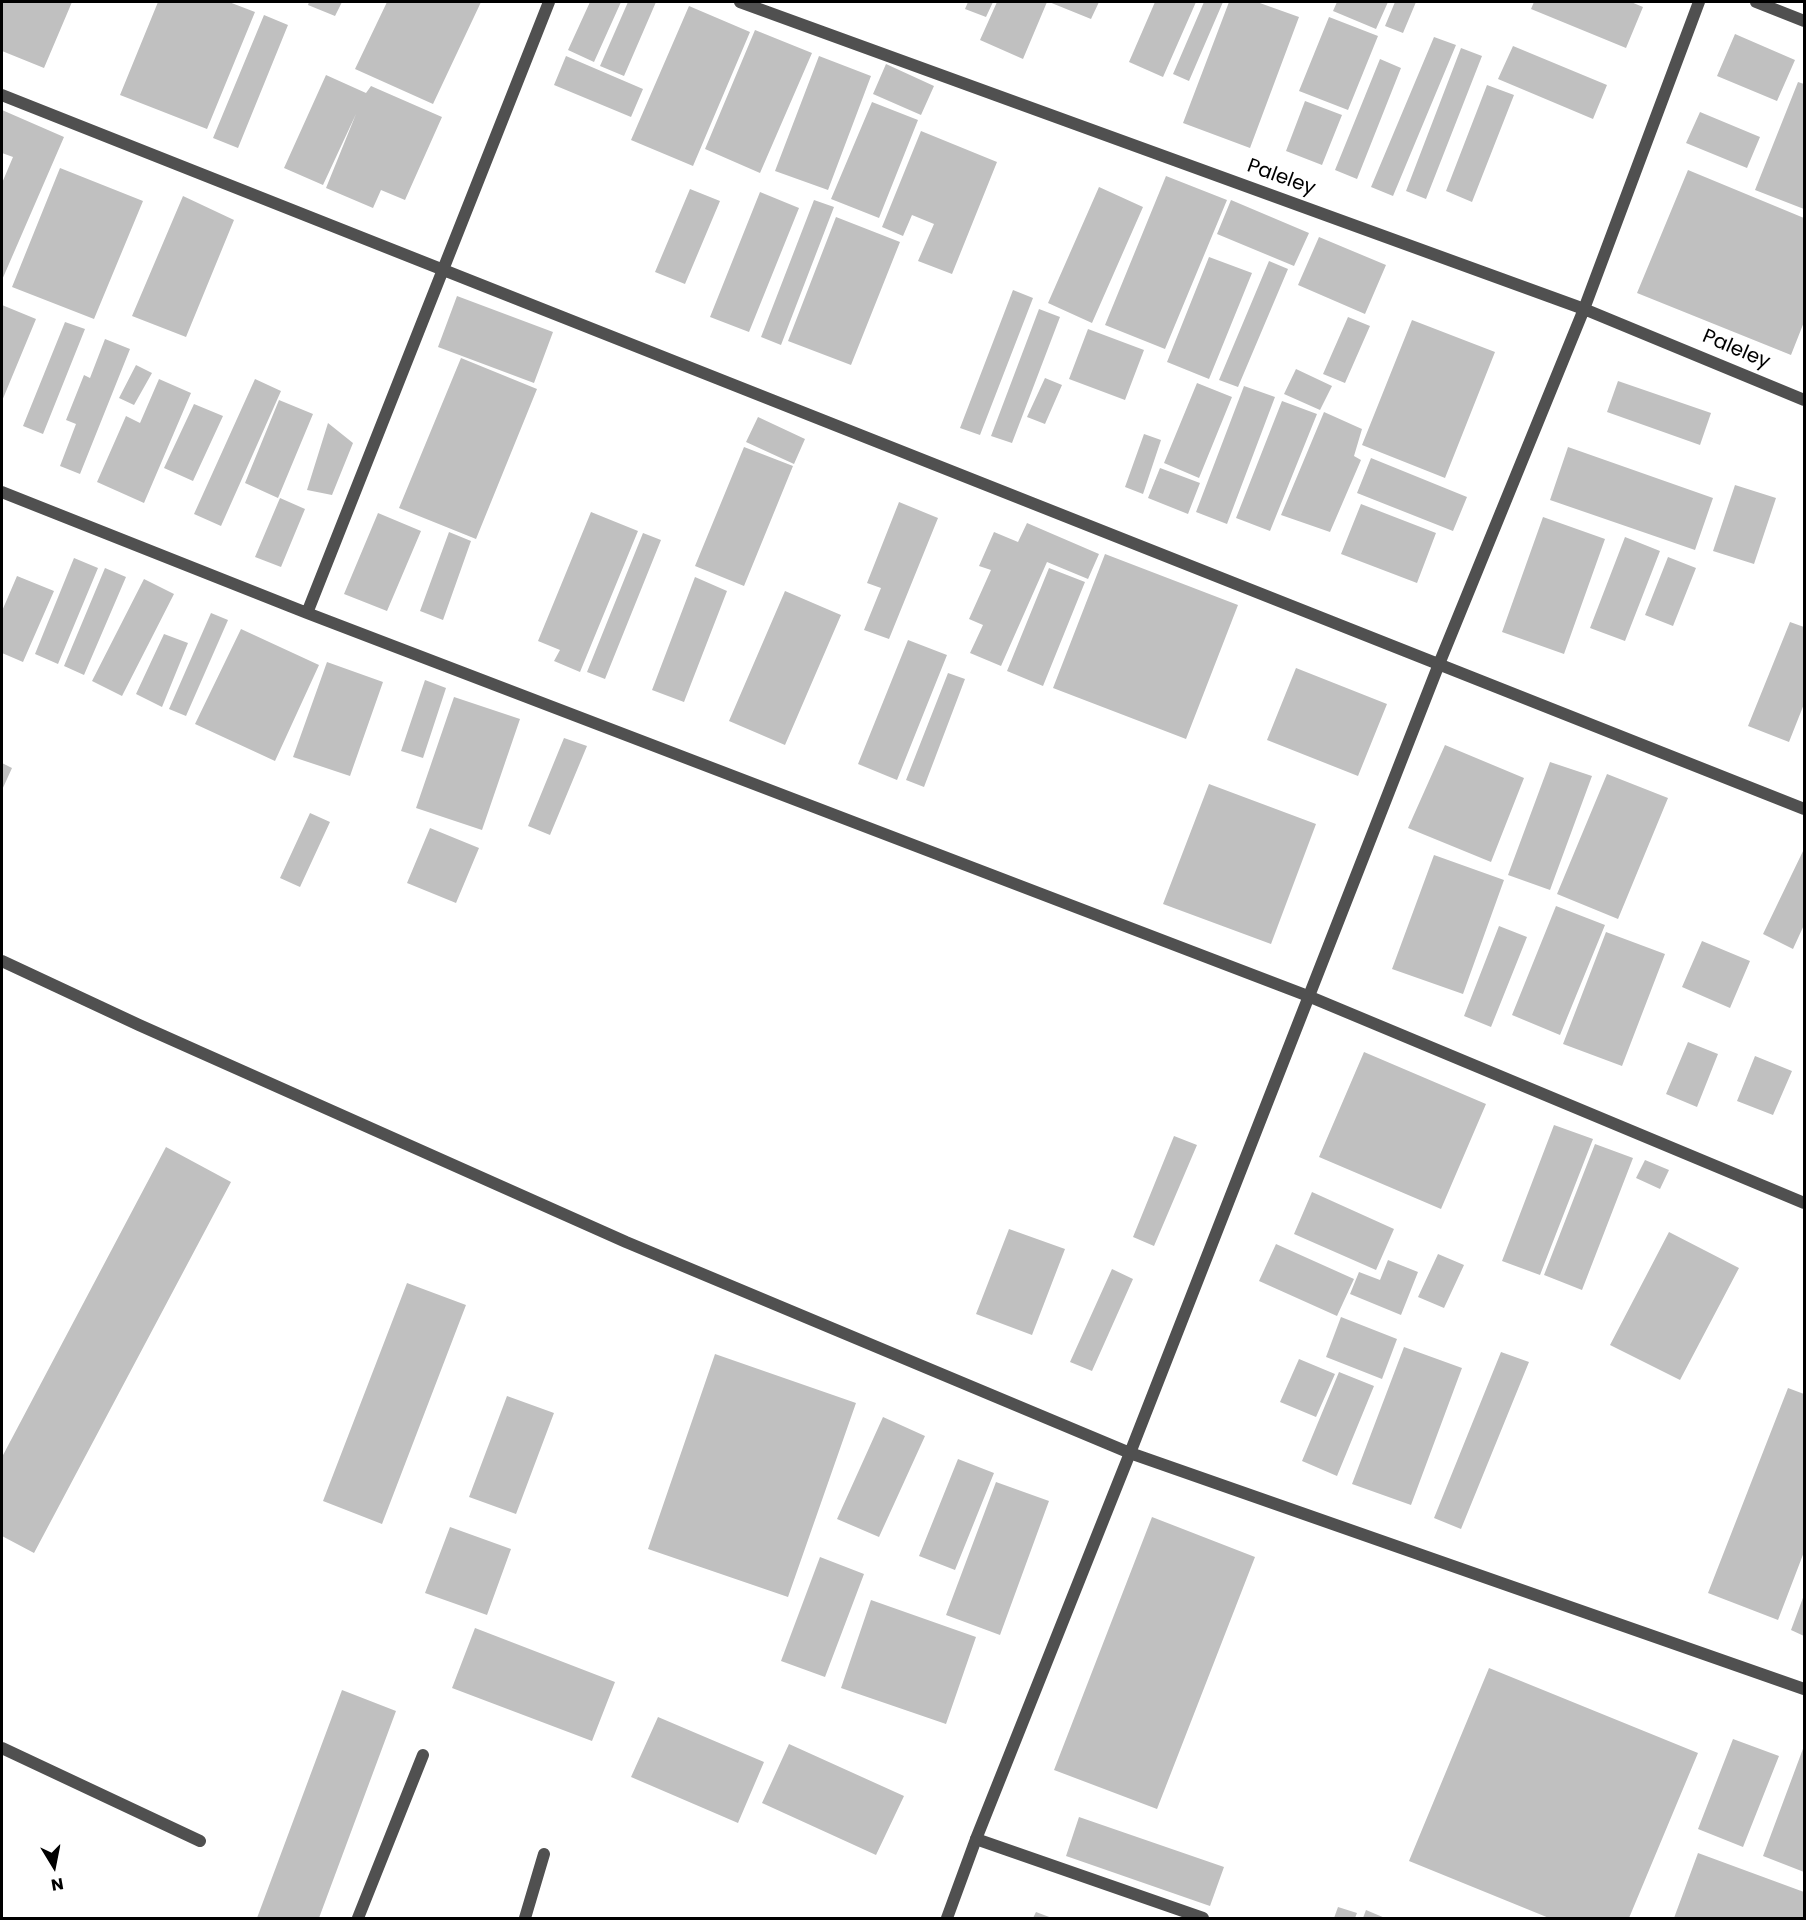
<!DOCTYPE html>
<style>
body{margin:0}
#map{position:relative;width:1806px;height:1920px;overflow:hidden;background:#fff;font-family:Poppins,sans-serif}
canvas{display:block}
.frame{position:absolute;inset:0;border:3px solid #000;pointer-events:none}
.north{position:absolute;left:24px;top:1836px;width:60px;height:60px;-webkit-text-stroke:4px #fff;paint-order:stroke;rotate:170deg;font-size:16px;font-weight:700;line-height:24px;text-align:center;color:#000}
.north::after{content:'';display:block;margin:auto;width:21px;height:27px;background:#000;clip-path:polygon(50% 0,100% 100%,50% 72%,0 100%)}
</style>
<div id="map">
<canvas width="1806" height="1920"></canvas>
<div class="frame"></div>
<div class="north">N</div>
</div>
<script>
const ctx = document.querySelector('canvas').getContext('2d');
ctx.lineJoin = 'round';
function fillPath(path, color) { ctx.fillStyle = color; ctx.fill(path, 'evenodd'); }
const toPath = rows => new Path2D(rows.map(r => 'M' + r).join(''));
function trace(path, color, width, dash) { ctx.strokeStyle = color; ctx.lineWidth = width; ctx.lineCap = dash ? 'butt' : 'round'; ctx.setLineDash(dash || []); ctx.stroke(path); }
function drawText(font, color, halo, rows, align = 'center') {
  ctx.font = font + ' Poppins,sans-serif'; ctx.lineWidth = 5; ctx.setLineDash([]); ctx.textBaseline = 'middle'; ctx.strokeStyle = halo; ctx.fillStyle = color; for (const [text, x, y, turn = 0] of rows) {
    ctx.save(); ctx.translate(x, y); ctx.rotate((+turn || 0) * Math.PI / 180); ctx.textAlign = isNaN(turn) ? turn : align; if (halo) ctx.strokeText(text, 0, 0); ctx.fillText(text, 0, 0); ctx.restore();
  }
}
const building = toPath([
 [2,2,72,2,44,68,2,51],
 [158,2,229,2,255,12,207,129,120,95],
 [309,2,342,2,335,16,308,5],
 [387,2,481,2,433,104,355,69],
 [590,2,621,2,594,62,568,50],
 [628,2,656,2,624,76,600,66],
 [968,2,993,2,986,17,965,9],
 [997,2,1047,2,1023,59,980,40],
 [1049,2,1099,2,1091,19],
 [1155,2,1196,2,1163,77,1129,62],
 [1204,2,1223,2,1189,81,1173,74],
 [1229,2,1257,2,1299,17,1250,148,1183,123],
 [1337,2,1388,2,1376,29,1333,11],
 [1395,2,1416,2,1403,33,1385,26],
 [1534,2,1631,2,1643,7,1626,48,1531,9],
 [689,6,750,32,693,166,631,140],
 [264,15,288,25,238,148,213,138],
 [1329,17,1378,36,1348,110,1299,91],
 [755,30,812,53,760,173,705,149],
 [1735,34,1795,60,1777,101,1717,76],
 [1434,37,1456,45,1393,196,1371,187],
 [1513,46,1607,85,1593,119,1498,79],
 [1461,48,1482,56,1426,199,1406,191],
 [566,56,643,89,631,117,554,85],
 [819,56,871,76,828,190,775,171],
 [1380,59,1401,68,1357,179,1335,170],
 [886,64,934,86,921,115,873,94],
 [326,75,366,93,371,86,442,117,405,200,381,190,373,208,326,188,356,114,323,185,284,168],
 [1798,82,1804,84,1804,209,1755,190],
 [1487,85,1514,95,1472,202,1446,191],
 [1305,101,1342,115,1322,165,1286,151],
 [872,102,918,120,879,218,831,199],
 [2,110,64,137,2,280,2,183,13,157,2,153],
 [1700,112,1760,137,1747,168,1686,143],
 [921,131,997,162,952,274,918,261,934,224,912,215,903,236,882,227],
 [60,168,143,201,94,319,12,287],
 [1688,170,1804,218,1804,322,1791,355,1637,293],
 [1166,176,1227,200,1165,349,1105,325],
 [1099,187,1143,207,1092,323,1048,303],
 [690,189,720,201,685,284,655,272],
 [760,192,799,208,749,332,710,317],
 [183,196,234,220,186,337,132,316],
 [814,200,834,207,781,345,761,337],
 [1231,200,1309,233,1294,266,1217,234],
 [836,217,900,242,851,365,788,341],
 [1319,237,1386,265,1365,314,1298,285],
 [1209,257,1252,273,1209,379,1167,362],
 [1269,261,1288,269,1238,387,1219,380],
 [1013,290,1033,298,980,435,960,428],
 [457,296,553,332,534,383,438,347],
 [2,305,36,319,2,401],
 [1039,309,1060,317,1012,443,991,436],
 [1348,317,1370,326,1345,383,1323,374],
 [1412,320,1495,352,1445,478,1362,445],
 [65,322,85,329,43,434,23,426],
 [1088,329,1144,350,1125,400,1069,379],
 [105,339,130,349,80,474,60,466,76,424,66,420,84,375,90,378],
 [461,358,537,389,476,539,399,508],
 [136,365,152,373,134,405,119,398],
 [1296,369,1332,386,1320,410,1284,394],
 [1045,378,1062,385,1045,424,1027,417],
 [159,379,191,393,144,503,97,482,126,416,140,423],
 [255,379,281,391,221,526,194,514],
 [1618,381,1711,413,1700,445,1607,412],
 [1197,383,1232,397,1199,478,1164,463],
 [1244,386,1275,397,1227,524,1196,512],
 [279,400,313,414,278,498,245,483],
 [1282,401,1317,414,1270,531,1236,518],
 [194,404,223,416,193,481,164,468],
 [1324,412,1362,429,1354,456,1361,460,1330,532,1281,515],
 [758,417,805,439,794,464,746,442],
 [328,423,353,443,332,495,307,490],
 [1144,434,1161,440,1143,494,1125,487],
 [744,447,793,466,744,586,695,566],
 [1568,447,1713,498,1695,550,1550,500],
 [1371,458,1467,497,1453,531,1357,493],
 [1160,468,1200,483,1188,514,1148,498],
 [1735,485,1776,498,1754,564,1713,551],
 [280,498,305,509,281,567,255,557],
 [899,502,938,518,889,639,864,630,881,588,867,583],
 [1361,504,1436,533,1417,583,1341,554],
 [591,512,638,531,580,672,554,661,560,650,538,641],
 [378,513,421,531,387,611,344,594],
 [1543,517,1605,539,1564,654,1502,632],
 [1027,523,1099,554,1088,579,1047,562,1001,666,970,653,983,625,969,619,991,570,979,566,994,532,1018,542],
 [449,532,471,541,443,620,420,611],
 [643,533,661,540,605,679,587,672],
 [1625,537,1660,551,1625,641,1590,628],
 [1105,554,1238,605,1186,739,1053,688],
 [1668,557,1696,568,1673,626,1645,615],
 [74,558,98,568,58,664,35,654],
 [105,568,126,577,84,675,64,666],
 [1049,568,1085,582,1043,686,1007,671],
 [17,576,54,591,23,662,2,653,2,611],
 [695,577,727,591,684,702,652,690],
 [144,579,174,594,122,696,92,681],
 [785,591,841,615,785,745,729,721],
 [211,613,228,620,186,716,169,709],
 [1790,622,1804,627,1804,704,1789,742,1748,726],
 [241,629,319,665,275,761,195,724],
 [164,634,188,643,162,707,136,694],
 [908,640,947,655,897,780,858,764],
 [327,662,383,682,350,776,293,757],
 [1296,668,1387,704,1358,776,1267,740],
 [948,673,965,679,924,787,906,780],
 [425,680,446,688,423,758,401,751],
 [454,697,520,719,482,830,416,808],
 [564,738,587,746,550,835,528,826],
 [1445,745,1524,778,1491,862,1408,828],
 [1550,762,1592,776,1550,890,1508,875],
 [2,763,12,768,2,790],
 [1607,774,1668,798,1618,919,1557,894],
 [1209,784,1316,824,1271,944,1163,904],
 [310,813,330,822,300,887,280,878],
 [430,828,479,848,456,903,407,883],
 [1804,849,1804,925,1793,949,1763,934],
 [1434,855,1504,880,1463,994,1392,969],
 [1556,906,1605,925,1560,1035,1512,1015],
 [1499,926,1527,937,1491,1027,1464,1016],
 [1606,932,1665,954,1622,1066,1563,1044],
 [1702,941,1750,961,1730,1008,1682,987],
 [1688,1042,1718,1054,1697,1107,1666,1094],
 [1364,1052,1486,1104,1441,1209,1319,1157],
 [1755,1056,1792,1071,1773,1115,1737,1101],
 [1554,1125,1593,1139,1540,1275,1502,1261],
 [1174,1136,1197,1145,1154,1246,1133,1237],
 [1595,1144,1633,1158,1582,1290,1544,1275],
 [166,1147,231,1182,34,1553,2,1536,2,1457],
 [1645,1160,1669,1170,1660,1189,1636,1178],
 [1312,1192,1394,1229,1376,1270,1294,1234],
 [1009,1229,1065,1249,1032,1335,976,1314],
 [1669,1232,1739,1268,1680,1380,1610,1345],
 [1276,1244,1354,1279,1337,1316,1259,1281],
 [1438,1254,1464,1265,1444,1308,1418,1297],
 [1388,1260,1418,1272,1401,1315,1350,1294,1359,1272,1380,1280],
 [1112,1269,1133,1279,1092,1371,1070,1362],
 [407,1283,466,1305,382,1524,323,1501],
 [1341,1317,1397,1339,1382,1379,1326,1357],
 [1404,1347,1462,1368,1411,1505,1352,1484],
 [1501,1352,1529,1362,1461,1529,1434,1518],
 [715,1354,856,1403,788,1597,648,1549],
 [1299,1359,1335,1374,1316,1417,1280,1402],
 [1339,1372,1374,1386,1337,1476,1302,1461],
 [1788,1388,1804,1394,1804,1552,1778,1620,1708,1593],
 [507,1396,554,1413,516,1514,469,1497],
 [883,1417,925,1436,879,1537,837,1519],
 [958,1459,994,1473,955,1570,919,1556],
 [996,1482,1049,1501,1000,1635,946,1615],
 [1152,1517,1255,1557,1157,1809,1054,1770],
 [450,1527,511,1549,487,1615,425,1593],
 [820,1557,864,1574,825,1677,781,1661],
 [1804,1595,1804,1636,1791,1630],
 [871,1600,976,1637,946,1724,841,1688],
 [475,1628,615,1682,592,1741,452,1688],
 [1489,1668,1698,1753,1629,1918,1549,1918,1409,1861],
 [342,1690,396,1711,319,1918,257,1918],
 [658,1717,764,1762,738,1823,631,1777],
 [1733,1739,1779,1756,1743,1847,1698,1829],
 [789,1744,904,1796,876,1855,762,1803],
 [1804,1746,1804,1872,1763,1856],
 [1079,1817,1224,1867,1210,1906,1066,1856],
 [1698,1853,1804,1892,1804,1918,1674,1918],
 [1338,1907,1357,1913,1355,1918,1334,1918],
 [1366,1910,1385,1918,1363,1918],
 [1036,1912,1052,1918,1033,1918]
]);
const lane = toPath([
 [976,1839,1203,1918],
 [358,1918,423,1755],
 [525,1918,544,1854]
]);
const street = toPath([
 [740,2,1584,309,1804,400],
 [1756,2,1804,21],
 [2,95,1804,809],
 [2,492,307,613,1308,996,1804,1203],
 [307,613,549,2],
 [2,961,139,1025,626,1242,1130,1453,1804,1689],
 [2,1748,200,1841],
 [947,1918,976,1839,1130,1453,1439,664,1584,309,1699,2]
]);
const streetNames = [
 ["Paleley",1281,178,20],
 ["Paleley",1736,350,23]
];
fillPath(building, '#c0c0c0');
trace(lane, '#505050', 12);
trace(street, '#505050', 12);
drawText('20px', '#000', '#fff', streetNames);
</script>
